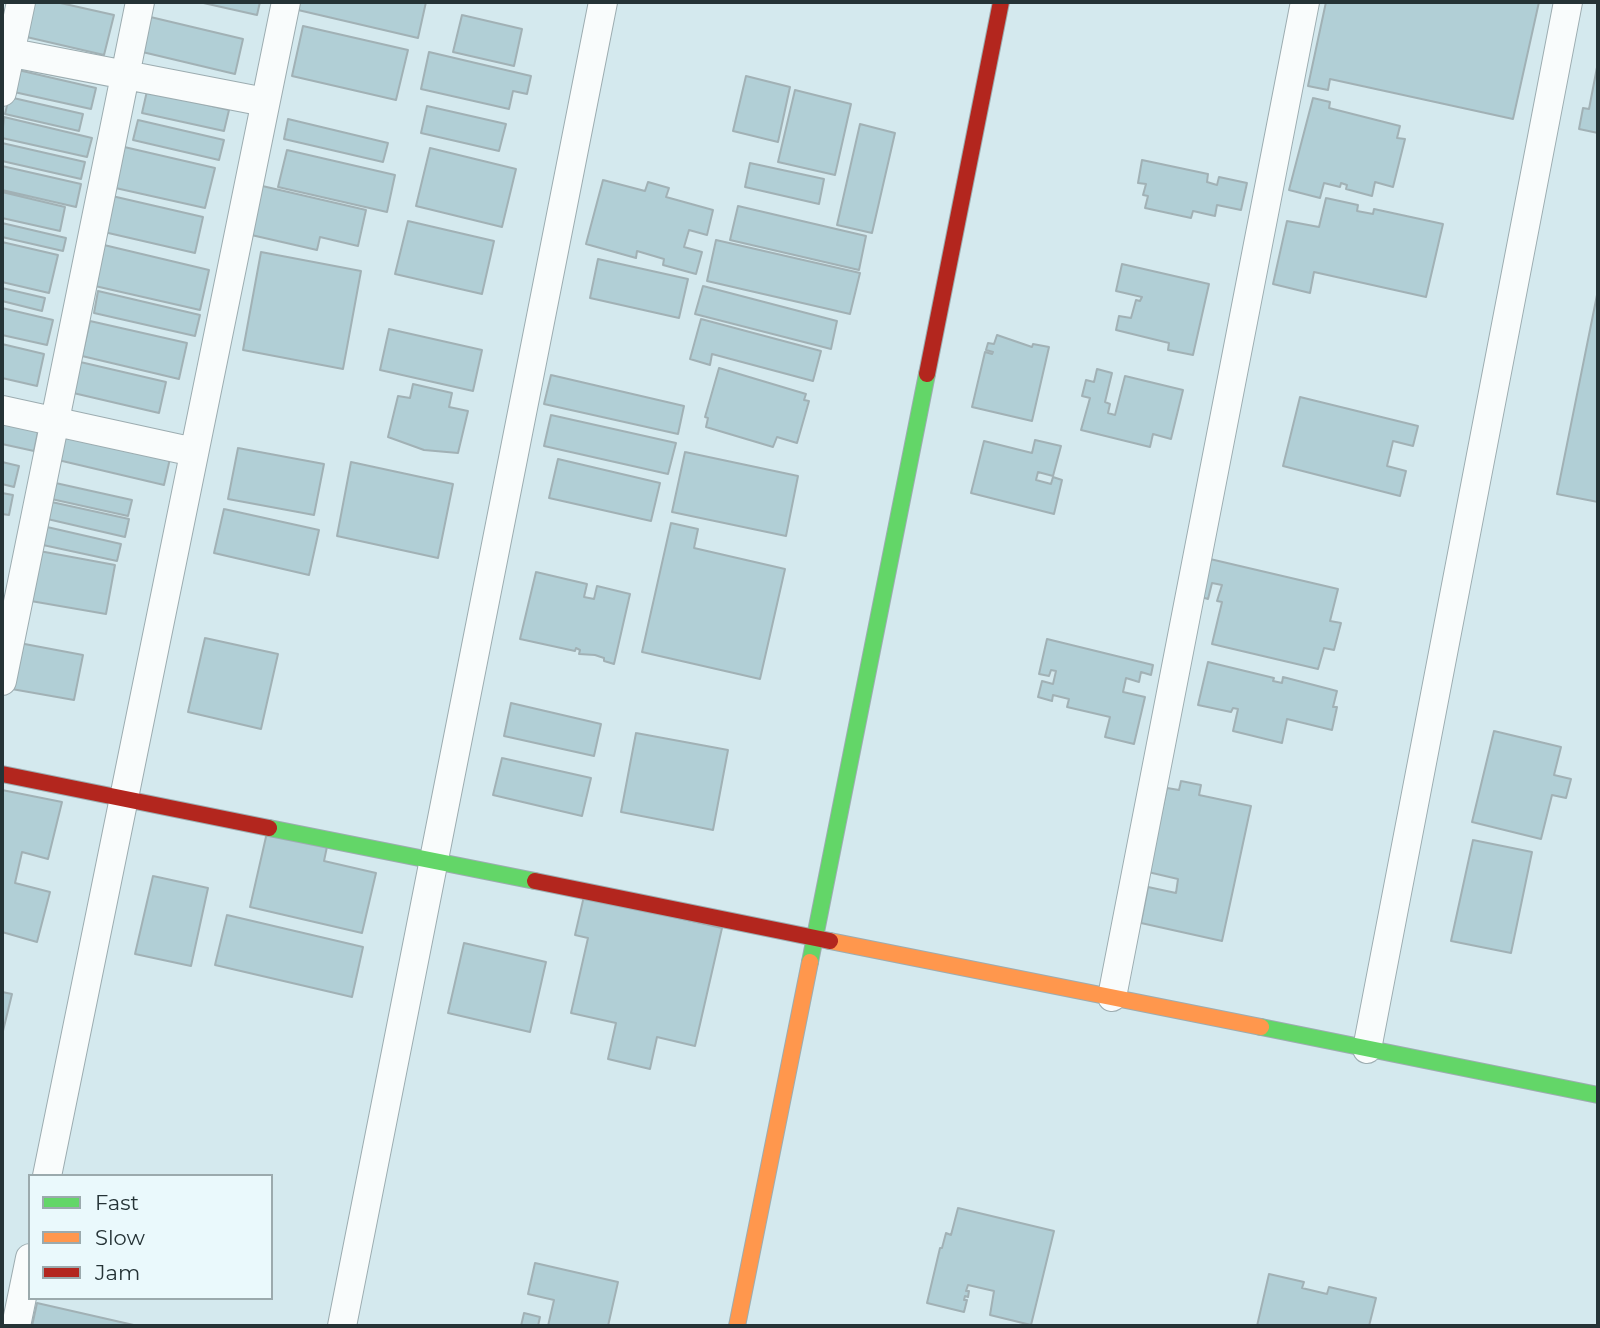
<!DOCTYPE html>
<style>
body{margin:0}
#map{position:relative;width:1600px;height:1328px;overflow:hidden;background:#d4e9ee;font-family:Montserrat,sans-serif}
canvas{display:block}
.frame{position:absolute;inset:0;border:4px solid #253336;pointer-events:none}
.legend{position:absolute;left:28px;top:1174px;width:245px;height:126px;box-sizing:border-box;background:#eaf9fc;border:2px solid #9baaad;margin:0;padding:9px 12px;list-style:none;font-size:21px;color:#253336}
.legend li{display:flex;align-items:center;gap:14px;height:35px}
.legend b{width:35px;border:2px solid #9baaad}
</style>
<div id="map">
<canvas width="1600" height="1328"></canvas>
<div class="frame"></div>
<ul class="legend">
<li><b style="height:9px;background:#63d668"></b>Fast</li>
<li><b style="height:9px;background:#ff974d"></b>Slow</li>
<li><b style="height:9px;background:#b3261e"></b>Jam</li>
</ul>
</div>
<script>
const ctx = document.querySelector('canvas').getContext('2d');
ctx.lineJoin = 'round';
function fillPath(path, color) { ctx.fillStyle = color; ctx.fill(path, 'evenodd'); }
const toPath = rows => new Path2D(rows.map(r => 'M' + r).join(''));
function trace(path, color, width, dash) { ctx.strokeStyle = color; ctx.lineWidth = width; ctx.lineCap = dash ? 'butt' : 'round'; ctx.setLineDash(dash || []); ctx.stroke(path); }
const building = toPath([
 [26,2,56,2,114,15,104,55,18,35,26,2],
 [199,2,260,2,257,15,199,2],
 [300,2,426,2,418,38,298,10,300,2],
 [1326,2,1539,2,1513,119,1330,79,1328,90,1308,86,1326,2],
 [142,15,243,39,235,74,134,50,142,15],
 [462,15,522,29,514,66,453,52,462,15],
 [303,26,408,50,396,100,292,76,303,26],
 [429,52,531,76,527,94,513,91,509,109,421,89,429,52],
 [1598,62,1598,133,1579,129,1583,108,1589,109,1598,62],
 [18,70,96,88,91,109,14,92,18,70],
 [746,76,790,87,778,142,733,131,746,76],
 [795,90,851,104,835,175,778,162,795,90],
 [147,91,229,110,224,131,142,113,147,91],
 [9,97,83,114,79,131,5,114,9,97],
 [1313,98,1330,102,1329,108,1400,126,1397,138,1405,139,1393,187,1375,182,1372,196,1346,189,1347,185,1341,183,1340,187,1324,183,1320,198,1289,190,1313,98],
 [427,106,506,124,499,151,421,133,427,106],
 [4,117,92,138,87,157,2,138,4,117],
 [288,119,388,143,383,162,284,139,288,119],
 [138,120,224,140,219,160,133,140,138,120],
 [860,124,895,133,872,233,837,225,860,124],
 [2,143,85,162,81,179,2,161,2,143],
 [120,146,215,168,205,208,111,187,120,146],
 [430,148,516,169,502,227,416,206,430,148],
 [287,150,395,175,387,212,278,187,287,150],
 [1142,160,1208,174,1207,182,1217,185,1219,177,1247,183,1241,210,1217,205,1215,216,1193,211,1191,218,1145,208,1148,196,1143,195,1146,184,1138,183,1142,160],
 [750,163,824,179,819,204,745,187,750,163],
 [2,166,81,184,76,207,2,190,2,166],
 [603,180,645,191,648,182,669,188,666,197,713,210,707,235,689,230,684,247,702,252,696,274,663,265,664,259,637,251,636,258,586,244,603,180],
 [258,185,366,210,358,246,320,237,317,250,247,234,258,185],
 [2,192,65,207,60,231,2,218,2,192],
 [112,196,203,217,195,253,104,232,112,196],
 [1326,198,1358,205,1357,211,1373,214,1374,209,1443,224,1426,297,1314,272,1310,293,1273,284,1287,221,1319,227,1326,198],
 [738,206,866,236,859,270,730,240,738,206],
 [408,221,494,241,482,294,395,274,408,221],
 [2,223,66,238,63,251,2,237,2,223],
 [716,240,860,273,850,314,707,281,716,240],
 [2,242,58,255,49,293,2,282,2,242],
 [104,245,209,270,200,310,95,286,104,245],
 [261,252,361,271,343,369,243,350,261,252],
 [598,259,688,279,679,318,590,298,598,259],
 [1122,264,1209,284,1193,355,1168,350,1169,343,1116,330,1119,316,1131,318,1136,300,1140,301,1142,297,1116,291,1122,264],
 [703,286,837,321,831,349,695,314,703,286],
 [2,288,45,298,42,311,2,301,2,288],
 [1598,290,1598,502,1557,494,1598,290],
 [98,291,200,315,195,336,94,313,98,291],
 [2,308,53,320,47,345,2,335,2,308],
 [701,319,821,351,813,381,712,354,710,365,690,359,701,319],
 [90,321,187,343,179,379,82,356,90,321],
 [389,329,482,350,473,391,380,370,389,329],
 [997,335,1032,347,1033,344,1049,347,1032,421,972,407,985,352,992,354,993,352,986,350,988,343,994,344,997,335],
 [2,344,44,354,37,386,2,378,2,344],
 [76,361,166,382,159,413,69,392,76,361],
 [719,368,806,394,804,400,809,401,797,443,777,437,773,447,706,427,708,418,705,417,719,368],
 [1097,369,1112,373,1105,402,1110,404,1108,413,1115,415,1125,376,1183,390,1171,439,1153,434,1150,447,1081,430,1090,398,1082,396,1086,380,1094,382,1097,369],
 [551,375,684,406,678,434,544,404,551,375],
 [413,384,452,393,449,407,468,411,458,453,424,450,388,437,398,396,410,398,413,384],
 [1300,397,1418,426,1413,446,1393,441,1387,466,1406,471,1400,496,1283,466,1300,397],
 [2,408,41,417,34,451,2,444,2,408],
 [551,415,676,443,668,474,544,446,551,415],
 [65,429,171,454,164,485,58,460,65,429],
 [1035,440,1061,446,1053,476,1038,472,1036,480,1051,484,1053,477,1062,480,1054,514,971,493,984,441,1032,453,1035,440],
 [238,448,324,464,314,515,228,499,238,448],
 [685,452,798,476,786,536,672,512,685,452],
 [558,459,660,483,651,521,549,498,558,459],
 [2,462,19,466,14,487,2,484,2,462],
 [351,462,453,484,438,558,337,536,351,462],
 [51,482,132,500,128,516,47,498,51,482],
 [2,493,13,495,9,515,2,514,2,493],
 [47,501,129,519,125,537,43,518,47,501],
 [224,509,319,530,309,575,214,553,224,509],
 [671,523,698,529,694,548,785,569,760,679,642,652,671,523],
 [47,527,121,544,117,561,43,545,47,527],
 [34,550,115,565,106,614,25,600,34,550],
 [1210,559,1338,589,1330,621,1341,623,1334,650,1324,648,1318,669,1212,644,1222,602,1217,601,1222,585,1212,583,1208,599,1201,597,1210,559],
 [536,572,587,584,584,597,594,599,597,586,630,594,614,664,604,661,604,658,595,655,579,654,580,650,576,648,575,651,520,639,536,572],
 [205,638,278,654,261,729,188,712,205,638],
 [1047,639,1153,665,1151,675,1141,672,1139,682,1126,678,1123,692,1145,697,1134,744,1105,737,1110,717,1067,707,1069,699,1053,695,1052,701,1038,697,1042,681,1053,684,1056,671,1051,670,1049,676,1039,674,1047,639],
 [14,642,83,655,74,700,6,688,14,642],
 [1208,662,1274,678,1273,681,1282,683,1283,677,1337,691,1333,707,1337,707,1332,730,1287,719,1282,743,1233,731,1238,709,1233,708,1231,712,1198,705,1208,662],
 [511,703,601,724,594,756,504,736,511,703],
 [1494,731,1561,747,1554,775,1571,779,1566,798,1552,795,1541,839,1472,822,1494,731],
 [636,733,728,750,713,830,621,812,636,733],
 [502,758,591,778,582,816,493,795,502,758],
 [1181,781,1201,785,1199,795,1251,806,1222,941,1141,923,1148,887,1176,893,1178,879,1148,872,1167,788,1179,790,1181,781],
 [2,790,62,802,48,859,22,852,15,883,50,892,37,942,2,932,2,790],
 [268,828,328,842,324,861,376,873,362,933,250,907,268,828],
 [1473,840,1532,852,1511,953,1451,941,1473,840],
 [153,876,208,888,191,966,135,954,153,876],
 [584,896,722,928,695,1046,657,1037,650,1069,608,1059,616,1023,571,1013,588,938,575,935,584,896],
 [227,915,363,947,352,997,215,965,227,915],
 [464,943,546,962,530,1032,448,1013,464,943],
 [2,992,12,994,2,1035,2,992],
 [958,1208,1054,1231,1031,1325,990,1315,994,1291,968,1285,966,1291,969,1291,968,1297,965,1296,964,1300,967,1300,964,1312,927,1303,940,1248,942,1248,946,1233,951,1235,958,1208],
 [535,1263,618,1282,608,1326,548,1326,554,1300,528,1294,535,1263],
 [1269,1274,1304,1282,1302,1288,1327,1294,1329,1287,1376,1298,1369,1326,1257,1326,1269,1274],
 [37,1303,138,1326,32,1326,37,1303],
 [524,1313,540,1317,538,1326,521,1326,524,1313]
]);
const street = toPath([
 [2,51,265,102],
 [2,92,21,2],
 [2,410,194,452],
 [2,681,140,2],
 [1112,997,1305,2],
 [1367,1049,1568,2],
 [47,1176,286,2],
 [16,1326,30,1258],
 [342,1326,603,2]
]);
const fast = toPath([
 [269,828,535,881],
 [810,962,927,374],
 [1261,1027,1598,1095]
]);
const slow = toPath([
 [830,941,1261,1027],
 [737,1326,810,962]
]);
const jam = toPath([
 [927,374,1001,2],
 [2,774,269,828],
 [535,881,830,941]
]);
fillPath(building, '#b1cfd6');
trace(building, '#a1b1b5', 2);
trace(street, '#9cacb0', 30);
trace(fast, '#9cacb0', 18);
trace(slow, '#9cacb0', 18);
trace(jam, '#9cacb0', 18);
trace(street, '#f9fcfc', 28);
trace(fast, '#63d668', 16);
trace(slow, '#ff974d', 16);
trace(jam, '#b3261e', 16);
</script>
